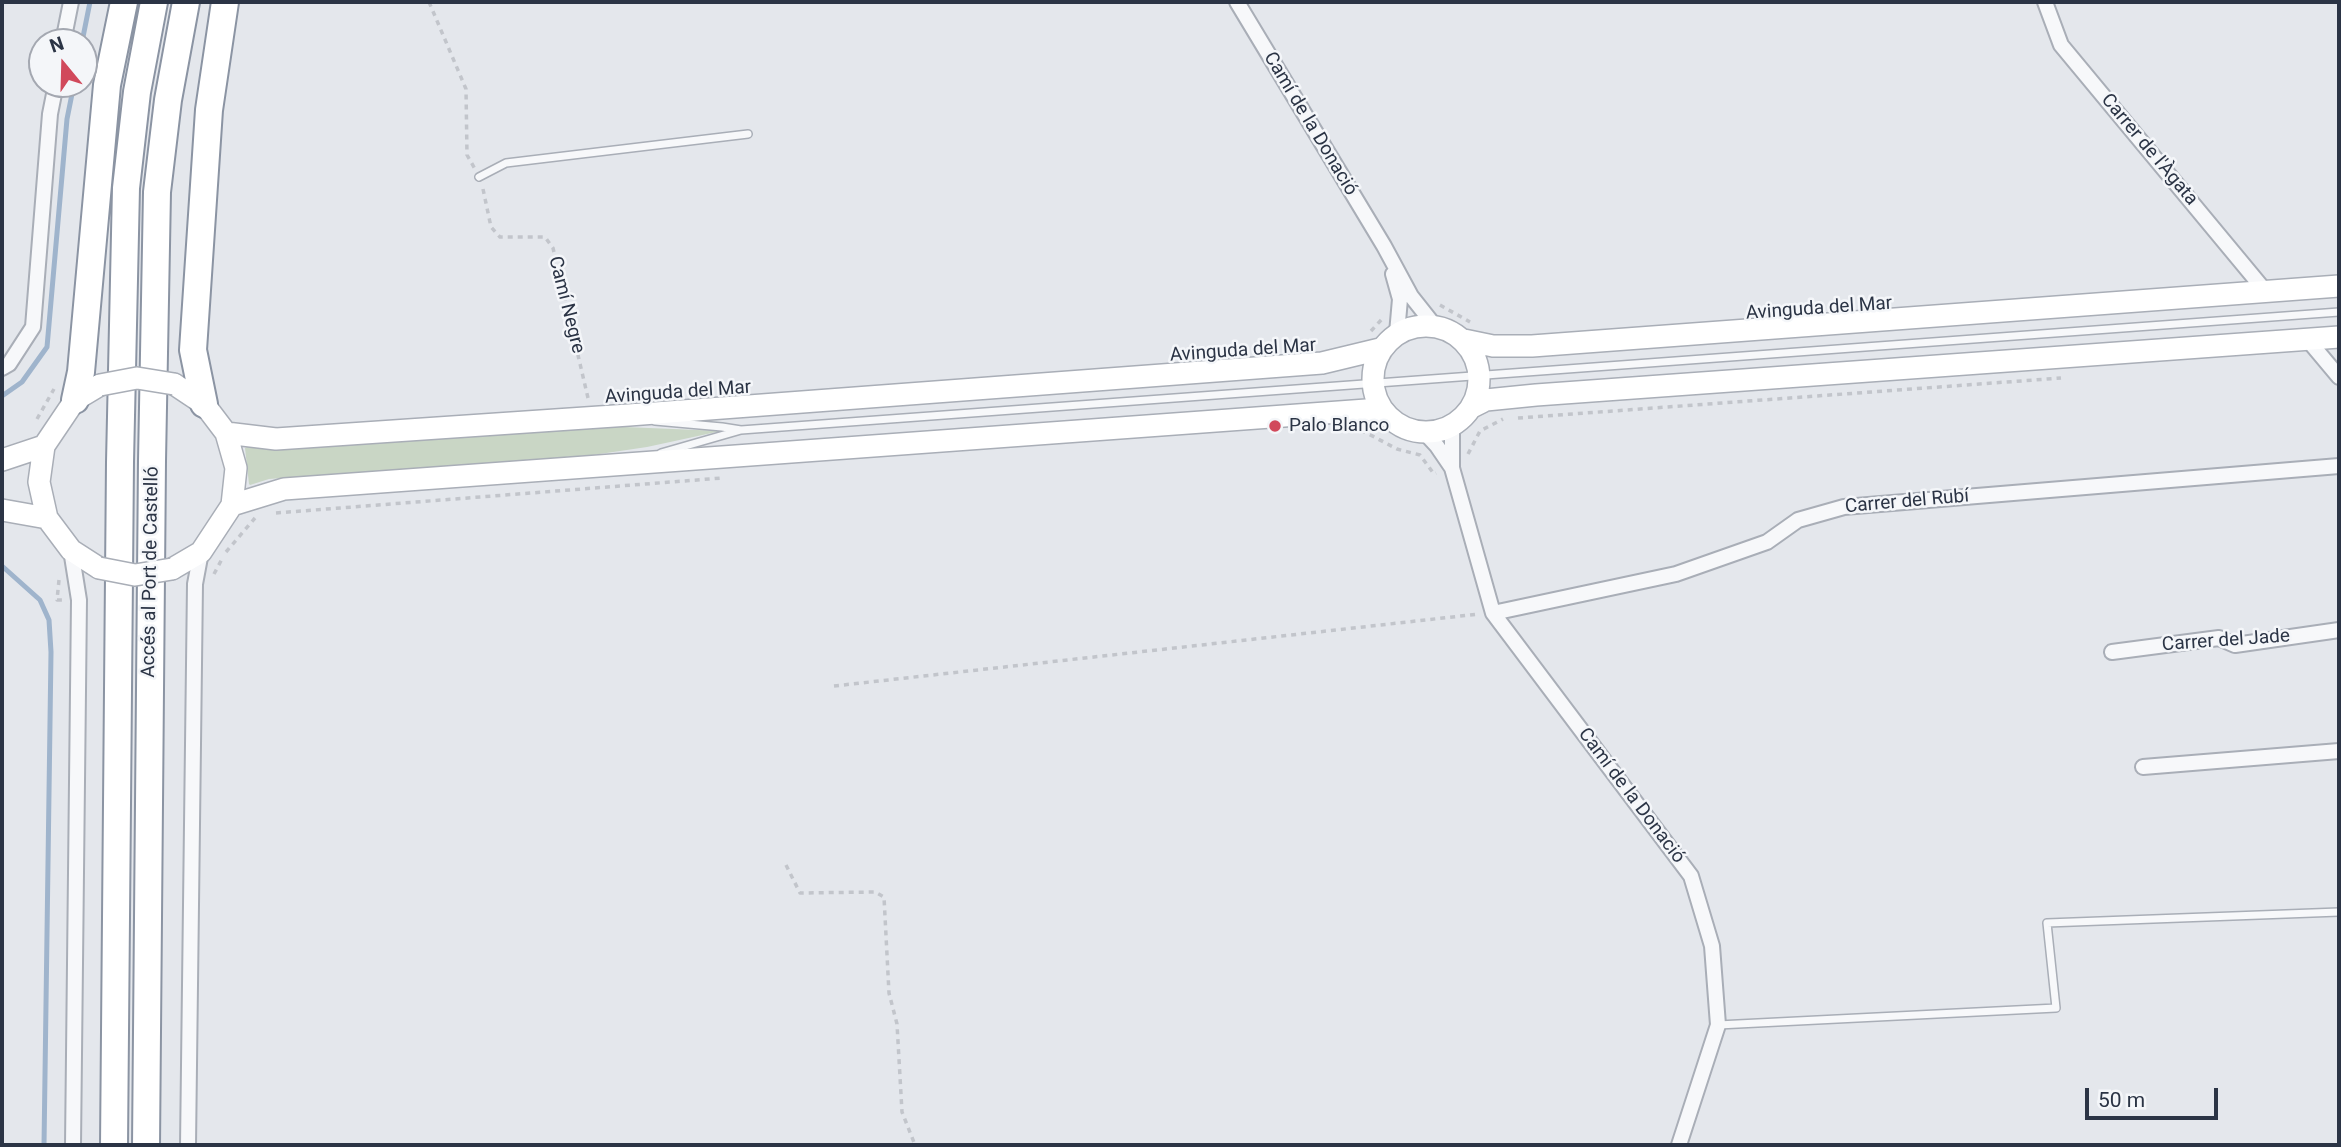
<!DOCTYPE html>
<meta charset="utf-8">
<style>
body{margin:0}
#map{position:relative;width:2341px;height:1147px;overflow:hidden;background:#e4e7ec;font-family:Roboto,sans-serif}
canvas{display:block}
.frame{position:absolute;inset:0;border:4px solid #2b3445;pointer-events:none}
.north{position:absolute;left:28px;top:28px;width:70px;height:70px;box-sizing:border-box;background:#f4f6f9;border:2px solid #a4a8b1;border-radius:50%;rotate:341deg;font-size:19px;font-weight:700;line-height:28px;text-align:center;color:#2b3445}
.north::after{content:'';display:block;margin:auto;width:24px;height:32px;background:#d1495b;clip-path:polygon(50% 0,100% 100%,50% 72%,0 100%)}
.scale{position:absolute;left:2085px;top:1088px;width:133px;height:32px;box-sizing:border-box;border:4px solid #2b3445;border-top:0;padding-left:9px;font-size:21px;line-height:24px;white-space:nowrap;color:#2b3445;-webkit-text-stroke:5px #f4f6f9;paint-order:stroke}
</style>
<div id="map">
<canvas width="2341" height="1147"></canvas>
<div class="frame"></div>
<div class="north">N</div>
<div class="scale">50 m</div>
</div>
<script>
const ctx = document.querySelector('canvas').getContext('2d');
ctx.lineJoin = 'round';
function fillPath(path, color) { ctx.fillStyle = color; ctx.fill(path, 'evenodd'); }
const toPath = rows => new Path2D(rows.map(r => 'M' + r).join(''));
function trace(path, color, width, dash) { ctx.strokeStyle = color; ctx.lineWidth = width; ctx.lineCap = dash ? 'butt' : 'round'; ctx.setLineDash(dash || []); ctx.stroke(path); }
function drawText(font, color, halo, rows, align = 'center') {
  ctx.font = font + ' Roboto,sans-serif'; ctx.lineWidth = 5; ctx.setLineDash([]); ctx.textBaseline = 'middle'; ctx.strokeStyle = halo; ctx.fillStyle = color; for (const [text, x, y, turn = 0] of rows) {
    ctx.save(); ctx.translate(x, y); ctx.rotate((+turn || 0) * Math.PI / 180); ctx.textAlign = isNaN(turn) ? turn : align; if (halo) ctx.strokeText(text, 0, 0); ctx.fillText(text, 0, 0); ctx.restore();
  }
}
const green = toPath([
 [601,426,721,431,647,447,593,455,269,479,250,485,249,484,245,448,247,447,273,450]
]);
const stream = toPath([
 [82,42,90,2],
 [2,396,22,382,47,347,67,119,74,84],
 [2,566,40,600,49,620,51,652,44,1145]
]);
const path = toPath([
 [429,2,466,89,467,155,475,169],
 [483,189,491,227,500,237,545,237,553,248,588,398],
 [1440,305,1470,322],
 [1371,331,1382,319],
 [1518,418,2061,378],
 [37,419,54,389],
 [1361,430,1397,449,1420,455,1434,474,1436,473],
 [1468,454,1480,431,1503,419],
 [276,513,722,478],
 [226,552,255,518],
 [214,574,222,559],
 [59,580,57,600,64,600],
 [834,686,1479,614],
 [786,865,800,893,875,892,884,897,889,993,897,1024,902,1112,915,1145]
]);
const lane = toPath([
 [479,177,506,163,748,134],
 [655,421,722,427,741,430],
 [661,453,741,430,2339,312],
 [1718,1025,2056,1008,2047,923,2339,912]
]);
const street = toPath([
 [1237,2,1384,246,1411,296,1434,325],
 [2045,2,2061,45,2266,292],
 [63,42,71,2],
 [1393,274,1400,299,1397,333],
 [2308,340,2339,377],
 [2,368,9,364,33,327,50,114,56,84],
 [1452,426,1452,468,1493,613,1691,876,1712,946,1718,1025,1679,1145],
 [1425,433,1437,446,1452,468],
 [71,550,79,600,73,1145],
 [1493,613,1676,574,1767,542,1798,520,1844,507,2339,466],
 [2112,652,2219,638,2235,645,2339,630],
 [2143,767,2339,751],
 [188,1145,195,584,201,552]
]);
const secondary = toPath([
 '1373 379a53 53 0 1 1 106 0a53 53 0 1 1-106 0Z',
 [1464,340,1493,346,1532,346,2339,286],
 [1472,407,1486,400,1536,395,2339,337],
 [226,433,276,439,629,415,1322,363,1380,349],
 [2,460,44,446],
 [232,505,284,489,1380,409],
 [2,510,47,518],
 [99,568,71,550,47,518,39,482,44,446,75,400,100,385],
 [172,569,201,552,232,505,236,468,226,433,204,404,174,384]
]);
const highway = toPath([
 [75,400,81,372,107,85,124,2],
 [204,404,193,350,209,110,225,2],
 [114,1145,120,462,126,188,137,92,154,2],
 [146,1145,152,461,157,192,168,100,186,2]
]);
const secondaryBridge = toPath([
 [100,385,137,378,174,384],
 [99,568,135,575,172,569]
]);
const markers = [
 [1275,426,7,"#d1495b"]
];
const streetNames = [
 ["Camí de la Donació",1310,124,59],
 ["Carrer de l'Àgata",2149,150,50],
 ["Camí Negre",566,305,76],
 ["Avinguda del Mar",1819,309,-4],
 ["Avinguda del Mar",1243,351,-4],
 ["Avinguda del Mar",678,393,-4],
 ["Carrer del Rubí",1907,502,-5],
 ["Accés al Port de Castelló",151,572,-89],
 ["Carrer del Jade",2226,641,-4],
 ["Camí de la Donació",1631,796,53]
];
const poiNames = [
 ["Palo Blanco",1289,426]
];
fillPath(green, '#c9d6c5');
trace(stream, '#9fb4cc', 5);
trace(lane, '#a9aeb7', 10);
trace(street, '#a9aeb7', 18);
trace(secondary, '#a9aeb7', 24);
trace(highway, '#8b94a3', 30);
trace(path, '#c2c5cb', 3.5, [5, 5]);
trace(lane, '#f7f8fa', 7);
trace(street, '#f7f8fa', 14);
trace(secondary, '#fff', 21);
trace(highway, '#fff', 26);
trace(secondaryBridge, '#a9aeb7', 24, []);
trace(secondaryBridge, '#fff', 21);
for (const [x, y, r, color] of markers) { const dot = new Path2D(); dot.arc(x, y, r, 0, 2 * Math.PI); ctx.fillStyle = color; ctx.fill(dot); trace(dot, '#f4f6f9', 2.5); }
drawText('19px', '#2b3445', '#f4f6f9', streetNames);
drawText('19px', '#2b3445', '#f4f6f9', poiNames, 'left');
</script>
